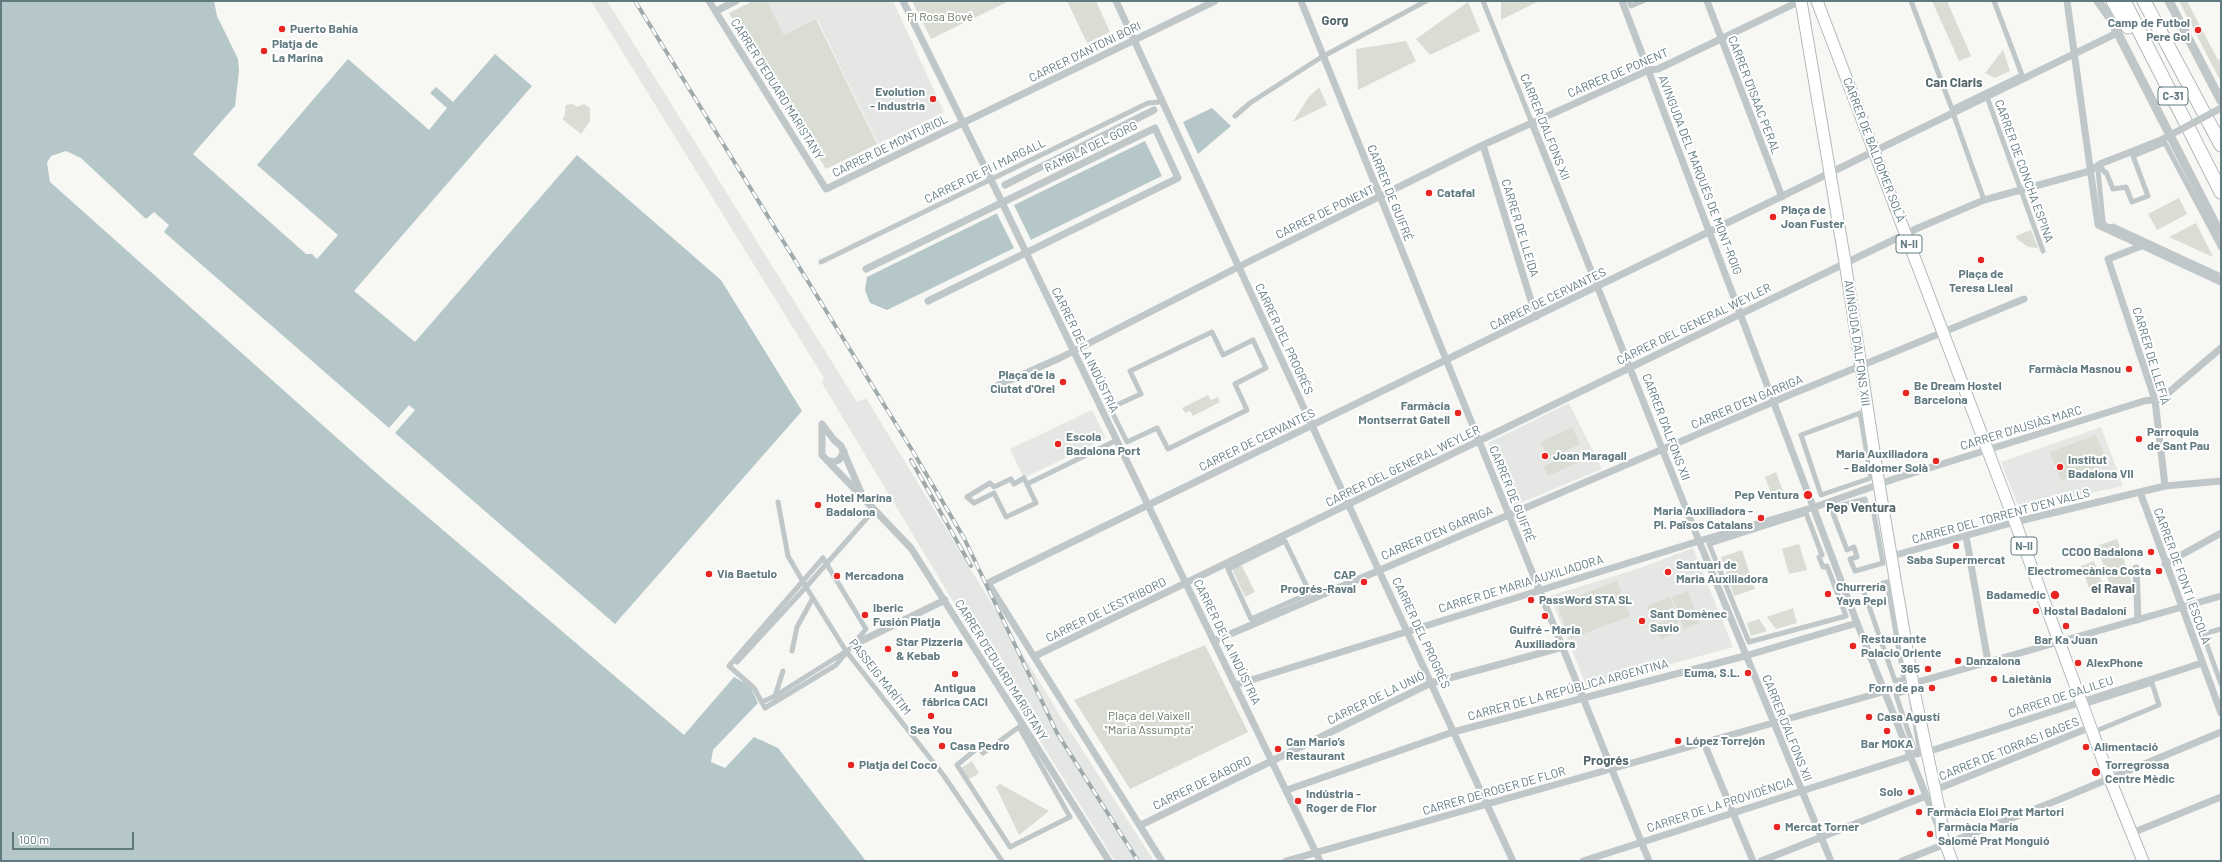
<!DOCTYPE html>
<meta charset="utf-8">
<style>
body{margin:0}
#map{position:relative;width:2222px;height:862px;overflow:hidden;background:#f7f7f4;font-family:Barlow,sans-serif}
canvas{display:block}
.frame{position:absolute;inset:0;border:2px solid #617a80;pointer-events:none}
.scale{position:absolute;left:12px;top:832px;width:122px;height:18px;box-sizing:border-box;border:2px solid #617a80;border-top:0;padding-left:5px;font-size:12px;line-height:14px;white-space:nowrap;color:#617a80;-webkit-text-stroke:3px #fff;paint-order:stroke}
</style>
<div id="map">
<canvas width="2222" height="862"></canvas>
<div class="frame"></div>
<div class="scale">100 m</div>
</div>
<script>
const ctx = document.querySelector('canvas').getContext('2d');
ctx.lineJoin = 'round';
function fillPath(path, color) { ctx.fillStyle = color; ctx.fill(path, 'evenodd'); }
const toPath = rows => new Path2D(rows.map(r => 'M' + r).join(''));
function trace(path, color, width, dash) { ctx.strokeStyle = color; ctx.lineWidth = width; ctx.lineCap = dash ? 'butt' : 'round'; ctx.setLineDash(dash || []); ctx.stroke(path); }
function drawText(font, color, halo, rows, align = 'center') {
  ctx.font = font + ' Barlow,sans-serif'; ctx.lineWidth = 4; ctx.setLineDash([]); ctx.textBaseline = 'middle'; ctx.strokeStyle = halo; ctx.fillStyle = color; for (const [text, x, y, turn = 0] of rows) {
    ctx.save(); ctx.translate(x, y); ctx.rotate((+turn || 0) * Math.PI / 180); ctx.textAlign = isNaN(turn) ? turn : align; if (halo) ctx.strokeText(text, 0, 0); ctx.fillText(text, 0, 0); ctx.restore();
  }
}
const built = toPath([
 [591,1,607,1,857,402,866,398,1061,717,1154,861,1115,861,951,598,822,383,824,378],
 [767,1,893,1,944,112,878,144,817,19,784,35],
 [1569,403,1602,469,1513,506,1488,443],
 [1092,410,1106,438,1024,478,1010,449],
 [2101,427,2123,486,2019,508,2001,462],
 [1693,548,1733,647,1587,687,1550,596,1640,568]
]);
const green = toPath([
 [753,1,767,1,784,35,816,19,877,144,826,169,729,13],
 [912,1,1009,1,931,39],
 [1067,1,1096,1,1110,32,1087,43],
 [1501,1,1539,1,1501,20],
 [1932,1,1947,1,1971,56,1959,61],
 [2179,1,2187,1,2218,60,2221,59,2221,82],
 [1468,2,1480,31,1430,55,1416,39],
 [1406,41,1416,61,1358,90,1356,49],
 [2003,50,2010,71,1995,78,1985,73],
 [1319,87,1327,105,1293,122,1308,98],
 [573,104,577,107,584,104,590,108,590,121,581,134,562,119,564,118,566,105],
 [2179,198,2187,214,2157,230,2148,214],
 [2196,223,2213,257,2169,237],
 [2031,230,2038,248,2028,247,2017,239,2016,236],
 [1208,395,1211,400,1218,397,1220,402,1193,416,1190,411,1185,413,1182,408],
 [1572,427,1580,444,1549,459,1541,442],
 [2096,435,2107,463,2061,481,2050,452],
 [1575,452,1579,462,1548,476,1544,466],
 [1776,472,1783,491,1772,496,1765,477],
 [2117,539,2132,584,2112,591,2097,546],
 [1799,544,1807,570,1789,574,1782,549],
 [1742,550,1755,589,1734,596,1721,557],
 [2094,561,2104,588,2091,593,2081,566],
 [1241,564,1255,592,1245,597,1232,569],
 [1617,581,1630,616,1570,639,1557,604],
 [1688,591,1700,623,1684,629,1672,597],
 [1670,597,1676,612,1652,621,1647,606],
 [1793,608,1797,623,1776,629,1767,617],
 [1675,616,1682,630,1661,639,1655,625],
 [1759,619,1767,631,1751,636,1747,623],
 [1205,645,1248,732,1130,789,1074,700],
 [972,761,979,773,968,780,960,769],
 [1000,784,1049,811,1019,835,996,787]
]);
const water = toPath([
 [1,1,214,1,217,16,238,59,239,71,235,106,193,154,306,254,312,254,317,259,338,235,257,165,348,59,429,130,447,108,430,93,436,87,453,102,495,54,532,86,354,291,415,342,577,155,721,280,802,411,615,624,395,433,415,410,409,405,389,428,164,232,169,225,154,212,146,219,81,158,66,151,51,156,47,163,50,182,383,479,684,735,734,677,750,686,758,703,713,750,711,762,725,768,754,737,778,748,866,861,1,861],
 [1212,108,1231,126,1198,154,1183,122],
 [1145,141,1162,176,887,310,870,303,865,290,867,277]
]);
const pier = toPath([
 [1013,203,1032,242,1015,250,996,212]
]);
const pedestrian = toPath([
 [1483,1,1532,123],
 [1629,1,1631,6,1643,1],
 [1911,1,1952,109,2022,75,1994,1],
 [1987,97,2043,251],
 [1953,113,1984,200],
 [1235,116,1250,103,1320,58,1426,1],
 [2221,248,2165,143,2133,156,2148,196,2132,202,2126,187,2113,189,2106,172,2104,172,2102,168,2098,170,2103,221,2105,225,2111,227,2113,226,2221,276],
 [821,262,1148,103,1159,102],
 [1212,332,1223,355,1253,340,1266,368,1235,384,1247,410,1168,449,1157,428,1127,442,1110,408,1141,394,1130,371,1212,332],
 [1860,413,1871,478,1821,495,1801,435,1860,413],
 [1024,478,1036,503,1006,517,994,493,974,503,967,497,990,483,994,487,1011,479,1014,484,1024,478],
 [1027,484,1117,440],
 [1865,499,1867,510,1873,509,1883,563,1855,571,1850,559,1857,557,1854,547,1847,550,1831,508,1865,499],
 [874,510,806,587,846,651,944,776,1002,861],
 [1806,513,1822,555,1819,557,1823,567,1827,566,1846,616,1749,642,1709,544,1806,513],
 [1285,541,1310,593,1251,619,1228,569,1285,541],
 [823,558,866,629,836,665,765,708,754,688,729,666,823,558],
 [1887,582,1904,679,1895,681,1863,589,1887,582],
 [2221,629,2203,634,2221,684],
 [792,651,797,627,813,598],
 [737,662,806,587,788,556,778,502],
 [2152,683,2159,705,2096,731,2086,704,2152,683],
 [1910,690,1920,754,1916,755,1896,695,1910,690],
 [775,696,783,671],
 [762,702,775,696,845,652],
 [1019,727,1070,817,1010,847,957,765,979,747,983,753,1019,727]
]);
const minor = toPath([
 [709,1,826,189,1215,1],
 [903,1,997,192],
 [1116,1,1513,861],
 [1301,1,1649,861],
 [1622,1,1857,623,1939,828],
 [1707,1,1782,197],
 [2067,1,2098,225,2221,282],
 [716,11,736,1],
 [1532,123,1699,541,1831,861],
 [1483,145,1536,317],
 [1005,185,1154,110],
 [2144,245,2108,259,2155,400,2165,486],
 [1033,267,1320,861],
 [866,269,1155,128,1178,178,928,301],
 [992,388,1060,358,1252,260,1483,145,1649,70,1658,69,1800,1],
 [822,424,822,455,911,548,1109,861],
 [822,424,834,440,841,446,862,495],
 [827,460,833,462,839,460,844,451],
 [2140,492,2221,713],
 [1966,536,1988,662],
 [1892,556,2015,522,2165,486,2221,481],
 [2165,564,2221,533],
 [2136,568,2138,620],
 [1214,641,1787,396,2024,299],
 [857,643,945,600],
 [1035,656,1918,228,1984,200,2090,171,2100,164,2161,140],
 [1235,685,1699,541,1815,507,1894,479,2144,401,2161,399,2221,348],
 [1704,743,1753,861],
 [1927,752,2202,663],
 [1287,790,1453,732,1745,656,1857,623],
 [1935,790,2091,727],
 [1141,825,1431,683,1563,647],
 [2132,833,2221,797],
 [1162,861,988,583,2117,33],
 [1286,861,2221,596],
 [1583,861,1911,756],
 [1761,861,1926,796],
 [1902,861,2058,800,2221,732]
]);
const tertiary = toPath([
 [2098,1,2110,18,2221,235],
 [2169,1,2221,101]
]);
const primary = toPath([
 [1801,1,1845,262,1879,484,1914,691,1941,818,1942,835,1952,861],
 [1817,1,2018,530,2109,777,2143,861]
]);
const motorway = toPath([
 [2113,1,2128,27],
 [2124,1,2221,192],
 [2144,1,2221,145]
]);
const rail = toPath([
 [635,1,912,450,964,538,1057,733,1138,861],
 [911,460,971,566]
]);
const minorBridge = toPath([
 [2161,140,2221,108],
 [997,192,1033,267]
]);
const markers = [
 [282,29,4,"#e92522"],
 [2198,30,4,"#e92522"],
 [264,51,4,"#e92522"],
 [933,99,4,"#e92522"],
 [1429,193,4,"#e92522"],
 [1773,217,4,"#e92522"],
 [1981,260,4,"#e92522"],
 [2129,369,4,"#e92522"],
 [1063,382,4,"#e92522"],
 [1906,393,4,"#e92522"],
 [1458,413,4,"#e92522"],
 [2139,439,4,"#e92522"],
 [1058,444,4,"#e92522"],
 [1545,456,4,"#e92522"],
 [1936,461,4,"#e92522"],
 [2060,467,4,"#e92522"],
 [1808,495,5,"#e92522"],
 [818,505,4,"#e92522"],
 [1761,518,4,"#e92522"],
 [1956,546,4,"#e92522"],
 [2151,552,4,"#e92522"],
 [2159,571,4,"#e92522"],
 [1668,572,4,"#e92522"],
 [709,574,4,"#e92522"],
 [837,576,4,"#e92522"],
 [1364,582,4,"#e92522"],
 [1828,594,4,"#e92522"],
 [2055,595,5,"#e92522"],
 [1531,600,4,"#e92522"],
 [2036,611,4,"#e92522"],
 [865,615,4,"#e92522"],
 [1545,616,4,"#e92522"],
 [1642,621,4,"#e92522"],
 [2066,626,4,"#e92522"],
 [1853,646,4,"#e92522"],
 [888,649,4,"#e92522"],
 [1958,661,4,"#e92522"],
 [2078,663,4,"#e92522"],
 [1928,669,4,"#e92522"],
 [1748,673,4,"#e92522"],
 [955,674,4,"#e92522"],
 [1994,679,4,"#e92522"],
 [1932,688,4,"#e92522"],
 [931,716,4,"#e92522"],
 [1869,717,4,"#e92522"],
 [1887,731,4,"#e92522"],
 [1678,741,4,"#e92522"],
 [942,746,4,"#e92522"],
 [2086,747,4,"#e92522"],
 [1278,749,4,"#e92522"],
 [851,765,4,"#e92522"],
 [2096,772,5,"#e92522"],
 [1911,792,4,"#e92522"],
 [1298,801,4,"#e92522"],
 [1919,812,4,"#e92522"],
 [1777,827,4,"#e92522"],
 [1930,834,4,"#e92522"]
];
const shields = [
 [2173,96,30],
 [1909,244,26],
 [2024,546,26]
];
const shieldNames = [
 ["C-31",2173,96],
 ["N-II",1909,244],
 ["N-II",2024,546]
];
const parkNames = [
 ["Pl Rosa Bové",940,17],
 ["Plaça del Vaixell",1149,716],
 ["\"Maria Assumpta\"",1149,730]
];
const poiNames = [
 ["Camp de Futbol",2190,23,"right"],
 ["Pere Gol",2190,37,"right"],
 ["Puerto Bahía",290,29],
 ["Platja de",272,44],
 ["La Marina",272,58],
 ["Evolution",925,92,"right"],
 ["- Industria",925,106,"right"],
 ["Catafal",1437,193],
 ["Plaça de",1781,210],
 ["Joan Fuster",1781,224],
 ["Plaça de",1981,274,"center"],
 ["Teresa Lleal",1981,288,"center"],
 ["Farmàcia Masnou",2121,369,"right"],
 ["Plaça de la",1055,375,"right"],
 ["Ciutat d'Orel",1055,389,"right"],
 ["Be Dream Hostel",1914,386],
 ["Barcelona",1914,400],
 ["Farmàcia",1450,406,"right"],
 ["Montserrat Gatell",1450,420,"right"],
 ["Parroquia",2147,432],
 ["de Sant Pau",2147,446],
 ["Escola",1066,437],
 ["Badalona Port",1066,451],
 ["Maria Auxiliadora",1928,454,"right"],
 ["- Baldomer Solà",1928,468,"right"],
 ["Joan Maragall",1553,456],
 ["Institut",2068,460],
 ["Badalona VII",2068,474],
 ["Pep Ventura",1799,495,"right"],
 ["Hotel Marina",826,498],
 ["Badalona",826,512],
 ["Maria Auxiliadora -",1753,511,"right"],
 ["Pl. Països Catalans",1753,525,"right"],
 ["CCOO Badalona",2143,552,"right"],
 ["Saba Supermercat",1956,560,"center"],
 ["Santuari de",1676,565],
 ["Maria Auxiliadora",1676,579],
 ["Electromecànica Costa",2151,571,"right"],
 ["Via Baetulo",717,574],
 ["CAP",1356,575,"right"],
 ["Progrés-Raval",1356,589,"right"],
 ["Mercadona",845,576],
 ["Churrería",1836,587],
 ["Yaya Pepi",1836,601],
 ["Badamedic",2046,595,"right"],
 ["PassWord STA SL",1539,600],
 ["Iberic",873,608],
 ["Fusión Platja",873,622],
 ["Hostal Badaloní",2044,611],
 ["Sant Domènec",1650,614],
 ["Savio",1650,628],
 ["Guifré - Maria",1545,630,"center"],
 ["Auxiliadora",1545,644,"center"],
 ["Restaurante",1861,639],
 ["Palacio Oriente",1861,653],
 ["Bar Ka Juan",2066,640,"center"],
 ["Star Pizzeria",896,642],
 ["& Kebab",896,656],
 ["Danzalona",1966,661],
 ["AlexPhone",2086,663],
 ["365",1920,669,"right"],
 ["Euma, S.L.",1740,673,"right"],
 ["Laietània",2002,679],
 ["Antigua",955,688,"center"],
 ["fábrica CACI",955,702,"center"],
 ["Forn de pa",1924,688,"right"],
 ["Casa Agustí",1877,717],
 ["Sea You",931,730,"center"],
 ["López Torrejón",1686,741],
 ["Can Mario’s",1286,742],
 ["Restaurant",1286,756],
 ["Bar MOKA",1887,744,"center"],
 ["Casa Pedro",950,746],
 ["Alimentació",2094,747],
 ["Platja del Coco",859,765],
 ["Torregrossa",2105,765],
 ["Centre Mèdic",2105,779],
 ["Solo",1903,792,"right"],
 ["Indústria -",1306,794],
 ["Roger de Flor",1306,808],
 ["Farmàcia Eloi Prat Martori",1927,812],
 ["Mercat Torner",1785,827],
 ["Farmàcia María",1938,827],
 ["Salomé Prat Monguió",1938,841]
];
const streetNames = [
 ["CARRER D'ANTONI BORI",1085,52,-26],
 ["CARRER DE PONENT",1618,73,-23],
 ["CARRER D'EDUARD MARISTANY",777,89,58],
 ["CARRER D'ISAAC PERAL",1754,95,69],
 ["CARRER D'ALFONS XII",1545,127,68],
 ["CARRER DE MONTURIOL",890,146,-26],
 ["RAMBLA DEL GORG",1091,147,-26],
 ["CARRER DE BALDOMER SOLÀ",1874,150,69],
 ["CARRER DE PI I MARGALL",985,171,-26],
 ["CARRER DE CONCHA ESPINA",2024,171,70],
 ["AVINGUDA DEL MARQUÈS DE MONT-ROIG",1700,175,69],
 ["CARRER DE GUIFRÉ",1390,193,68],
 ["CARRER DE PONENT",1325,212,-26],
 ["CARRER DE LLEIDA",1520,228,73],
 ["CARRER DE CERVANTES",1548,299,-26],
 ["CARRER DEL GENERAL WEYLER",1694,324,-26],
 ["CARRER DEL PROGRÉS",1284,339,65],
 ["AVINGUDA D'ALFONS XIII",1857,343,82],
 ["CARRER DE LA INDÚSTRIA",1085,350,64],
 ["CARRER DE LLEFIÀ",2151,356,73],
 ["CARRER D'EN GARRIGA",1747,402,-23],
 ["CARRER D'ALFONS XII",1666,427,69],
 ["CARRER D'AUSIÀS MARC",2021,428,-17],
 ["CARRER DE CERVANTES",1257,440,-26],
 ["CARRER DEL GENERAL WEYLER",1403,466,-26],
 ["CARRER DE GUIFRÉ",1512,494,68],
 ["CARRER DEL TORRENT D'EN VALLS",2001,516,-15],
 ["CARRER D'EN GARRIGA",1437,533,-23],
 ["CARRER DE FONT I ESCOLÀ",2182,576,70],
 ["CARRER DE MARIA AUXILIADORA",1521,584,-17],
 ["CARRER DE L'ESTRIBORD",1106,610,-26],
 ["CARRER DEL PROGRÉS",1421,633,65],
 ["CARRER DE LA INDÚSTRIA",1227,642,64],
 ["CARRER D'EDUARD MARISTANY",1001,670,58],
 ["PASSEIG MARÍTIM",880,677,52],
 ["CARRER DE LA REPÚBLICA ARGENTINA",1568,690,-15],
 ["CARRER DE GALILEU",2061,697,-18],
 ["CARRER DE LA UNIÓ",1376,698,-26],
 ["CARRER D'ALFONS XII",1787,728,68],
 ["CARRER DE TORRAS I BAGES",2009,749,-22],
 ["CARRER DE BABORD",1202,783,-26],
 ["CARRER DE ROGER DE FLOR",1494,791,-16],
 ["CARRER DE LA PROVIDÈNCIA",1720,805,-18]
];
const neighbourhoodNames = [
 ["Gorg",1335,21],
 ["Can Claris",1954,83],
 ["Pep Ventura",1861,508],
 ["el Raval",2113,589],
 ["Progrés",1606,761]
];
fillPath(built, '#e5e7e5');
fillPath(green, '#d9ddd3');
fillPath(water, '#b5c7c8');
fillPath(pier, '#f7f7f4');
trace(primary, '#b1b9bb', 13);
trace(motorway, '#b1b8ba', 15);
trace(pedestrian, '#c0c7c9', 5);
trace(minor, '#c0c7c9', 7);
trace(tertiary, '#c0c7c9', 9);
trace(primary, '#fff', 11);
trace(motorway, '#fff', 13);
trace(rail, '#9faaad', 4);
trace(rail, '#fff', 2.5, [8]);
trace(minorBridge, '#c0c7c9', 7);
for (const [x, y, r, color] of markers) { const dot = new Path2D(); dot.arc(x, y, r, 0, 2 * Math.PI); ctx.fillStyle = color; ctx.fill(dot); trace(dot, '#fff', 1.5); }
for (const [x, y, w] of shields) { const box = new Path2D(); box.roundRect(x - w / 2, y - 9, w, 18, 3); ctx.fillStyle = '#fff'; ctx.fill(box); trace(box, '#617a80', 1); }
drawText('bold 11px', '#617a80', null, shieldNames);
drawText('12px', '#6a7860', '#fff', parkNames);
drawText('bold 12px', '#617a80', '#fff', poiNames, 'left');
drawText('12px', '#617a80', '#fff', streetNames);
drawText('bold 13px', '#53666b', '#fff', neighbourhoodNames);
</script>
